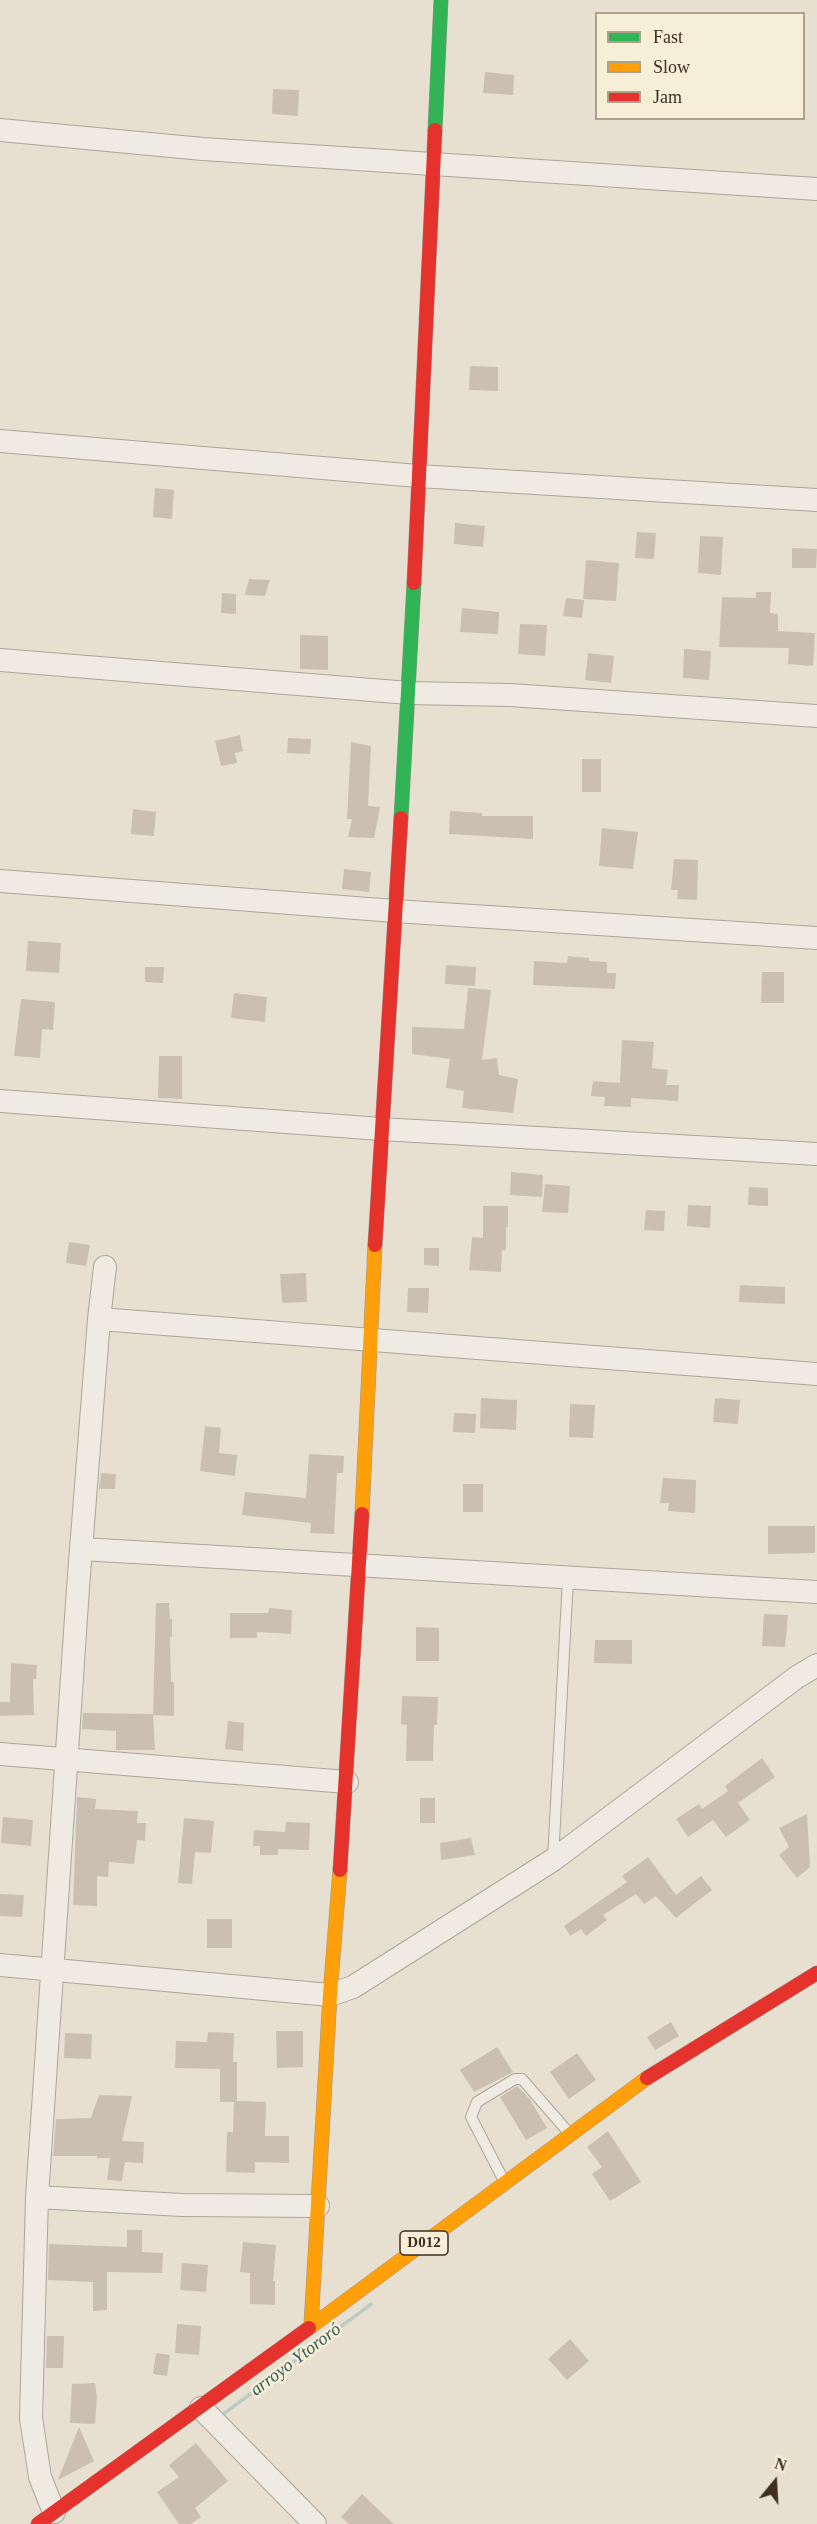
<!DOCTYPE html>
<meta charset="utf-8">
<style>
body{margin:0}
#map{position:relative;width:817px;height:2524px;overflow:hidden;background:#e7e0d1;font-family:"Times New Roman",serif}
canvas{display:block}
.legend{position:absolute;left:595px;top:12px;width:210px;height:108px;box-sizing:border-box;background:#f7eed8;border:2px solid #ada18e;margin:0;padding:8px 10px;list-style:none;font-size:18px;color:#3d2e20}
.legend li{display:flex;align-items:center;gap:12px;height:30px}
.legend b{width:30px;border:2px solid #ada18e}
.north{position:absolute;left:745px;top:2452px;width:60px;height:60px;-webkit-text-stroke:4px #f7eed8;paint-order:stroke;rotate:18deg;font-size:16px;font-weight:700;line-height:24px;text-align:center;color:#3d2e20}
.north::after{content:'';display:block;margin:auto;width:21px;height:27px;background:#3d2e20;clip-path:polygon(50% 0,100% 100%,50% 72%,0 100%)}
</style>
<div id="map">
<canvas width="817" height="2524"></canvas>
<ul class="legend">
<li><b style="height:8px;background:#30b455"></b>Fast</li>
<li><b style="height:8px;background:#ff9f0a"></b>Slow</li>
<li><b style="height:8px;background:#e5322d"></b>Jam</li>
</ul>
<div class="north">N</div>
</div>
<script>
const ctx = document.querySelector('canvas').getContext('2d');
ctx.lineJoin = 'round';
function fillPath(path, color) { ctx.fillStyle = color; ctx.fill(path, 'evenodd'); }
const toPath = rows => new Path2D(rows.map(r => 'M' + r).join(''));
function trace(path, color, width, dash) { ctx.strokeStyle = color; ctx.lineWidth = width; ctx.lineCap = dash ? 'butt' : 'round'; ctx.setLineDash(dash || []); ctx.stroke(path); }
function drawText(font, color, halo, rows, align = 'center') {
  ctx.font = font + ' "Times New Roman",serif'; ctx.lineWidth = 5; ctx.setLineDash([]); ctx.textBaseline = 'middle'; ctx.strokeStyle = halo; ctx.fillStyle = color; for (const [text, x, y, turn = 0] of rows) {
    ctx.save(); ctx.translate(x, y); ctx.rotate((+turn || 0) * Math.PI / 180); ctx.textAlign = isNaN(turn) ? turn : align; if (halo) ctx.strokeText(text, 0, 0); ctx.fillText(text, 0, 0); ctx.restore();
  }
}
const water = toPath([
 [371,2302,373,2305,221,2418,219,2415]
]);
const building = toPath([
 [485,72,514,75,513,95,483,93],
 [273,89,299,90,298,116,272,114],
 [470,366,498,367,498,391,469,390],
 [155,488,174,490,172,519,153,517],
 [455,523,485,526,483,547,454,544],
 [637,532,656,533,654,559,635,558],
 [700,536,723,537,721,575,698,573],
 [792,548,817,549,816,568,792,568],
 [586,560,619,563,616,601,583,599],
 [249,579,270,580,265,596,245,595],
 [756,592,771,592,770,613,778,614,778,631,815,633,813,666,788,664,789,648,719,647,722,597,756,598],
 [222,593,236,594,236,614,221,613],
 [566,598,584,600,582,618,563,616],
 [462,608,499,612,498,634,460,632],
 [520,624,547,625,545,656,518,654],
 [300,635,328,636,328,670,300,669],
 [684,649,711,651,709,680,683,678],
 [588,653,614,656,611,683,585,680],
 [240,735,243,751,235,753,237,763,221,766,215,741],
 [288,738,311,739,310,754,287,753],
 [351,742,371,746,368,806,380,807,374,838,348,837,352,819,347,819],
 [582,759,601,759,601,792,582,792],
 [133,809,156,812,154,836,131,834],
 [450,811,482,813,482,816,533,816,533,839,449,834],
 [602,828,638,832,633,869,599,866],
 [674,859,698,860,697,900,677,899,678,890,671,890],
 [344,869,371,872,369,892,342,889],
 [28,941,61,943,59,973,26,971],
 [568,956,589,958,589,961,607,962,607,973,616,973,615,989,533,985,534,961,567,963],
 [446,965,476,967,475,986,445,984],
 [145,967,164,967,163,983,145,982],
 [762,972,784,972,784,1003,761,1003],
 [468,988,491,990,482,1060,497,1058,499,1075,518,1079,513,1113,462,1108,464,1091,446,1088,450,1059,412,1054,412,1027,464,1029],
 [234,993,267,997,265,1022,231,1018],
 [21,999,55,1002,53,1030,42,1029,40,1058,14,1056],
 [622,1040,654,1042,652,1068,668,1070,666,1085,679,1085,678,1101,631,1098,631,1107,604,1106,605,1097,591,1096,593,1081,620,1083],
 [159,1056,182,1056,182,1099,158,1098],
 [511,1172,543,1175,542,1197,510,1195],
 [545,1184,570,1186,568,1213,542,1212],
 [749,1187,768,1188,768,1206,748,1205],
 [688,1205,711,1206,710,1228,687,1226],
 [483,1206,508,1206,508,1227,506,1227,506,1250,502,1250,501,1272,469,1270,472,1237,483,1238],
 [646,1210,665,1211,664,1231,644,1230],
 [69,1242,90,1245,86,1266,66,1263],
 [424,1248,439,1248,439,1266,424,1265],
 [306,1273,307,1302,282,1303,280,1274],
 [740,1285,785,1287,785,1304,739,1302],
 [408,1288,429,1288,428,1313,407,1312],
 [481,1398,517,1400,516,1430,480,1428],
 [715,1398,740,1400,738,1424,713,1422],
 [570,1404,595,1405,593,1438,569,1437],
 [454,1413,476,1414,475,1433,453,1432],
 [205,1426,221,1428,219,1453,237,1455,235,1476,200,1471],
 [309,1454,344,1456,343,1473,337,1473,334,1534,310,1533,311,1523,242,1515,245,1492,306,1498],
 [101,1473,116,1474,115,1489,99,1489],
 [663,1478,696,1480,695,1513,668,1511,669,1503,660,1503],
 [463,1484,483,1484,483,1512,463,1512],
 [768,1526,815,1526,815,1553,768,1554],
 [156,1603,169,1603,170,1619,172,1619,172,1637,170,1637,171,1682,174,1682,174,1716,153,1715],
 [269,1608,292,1610,291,1634,257,1632,257,1638,230,1638,230,1613,268,1613],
 [764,1614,788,1615,785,1647,762,1646],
 [416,1627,439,1628,439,1661,416,1661],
 [595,1640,632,1640,632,1664,594,1663],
 [11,1663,37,1665,36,1679,33,1679,34,1715,0,1716,0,1702,10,1702],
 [402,1696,438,1697,437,1725,434,1725,433,1761,406,1761,407,1725,401,1724],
 [83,1713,153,1714,155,1750,116,1750,116,1731,82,1729],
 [228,1721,244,1723,243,1751,225,1749],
 [762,1758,775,1777,738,1803,750,1820,726,1837,713,1820,688,1837,676,1819,699,1804,702,1809,728,1791,725,1786],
 [77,1797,96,1799,95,1809,138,1811,137,1823,146,1823,145,1841,137,1840,134,1864,109,1862,108,1877,97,1876,97,1906,73,1905],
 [420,1798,435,1798,435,1823,420,1823],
 [807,1814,810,1867,797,1878,779,1855,789,1847,779,1828],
 [3,1817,33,1820,31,1846,1,1843],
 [184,1818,214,1821,211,1853,195,1852,192,1884,178,1883],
 [286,1822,310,1823,309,1850,278,1849,278,1855,260,1855,260,1846,253,1846,254,1830,285,1832],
 [471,1838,475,1855,441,1860,440,1843],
 [648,1857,676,1895,701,1876,712,1890,676,1918,656,1896,644,1904,636,1894,603,1915,607,1920,586,1936,581,1929,570,1936,564,1926,627,1882,622,1876],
 [0,1894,24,1895,22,1917,0,1916],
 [207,1919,232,1919,232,1948,207,1948],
 [671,2022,679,2036,655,2050,647,2037],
 [276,2031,303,2031,303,2067,277,2068],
 [208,2032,234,2033,233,2062,237,2062,237,2101,266,2102,265,2136,289,2136,289,2163,255,2162,255,2173,226,2172,227,2132,233,2132,234,2102,220,2102,220,2069,175,2068,176,2041,207,2042],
 [65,2033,92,2034,91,2059,64,2058],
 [497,2047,513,2072,474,2092,460,2070],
 [577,2053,596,2080,569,2099,550,2072],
 [517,2086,529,2098,547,2128,526,2140,500,2097],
 [99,2095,132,2096,122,2141,144,2142,143,2163,125,2162,122,2181,107,2180,110,2158,97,2158,97,2156,53,2156,56,2119,91,2118],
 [608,2131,641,2182,610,2201,592,2174,602,2167,587,2147],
 [127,2230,142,2230,142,2252,163,2253,162,2273,107,2272,107,2310,93,2311,93,2282,48,2280,49,2244,127,2247],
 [243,2242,276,2245,273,2281,275,2281,275,2305,250,2304,250,2273,240,2272],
 [182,2263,208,2265,206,2292,180,2290],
 [177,2324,201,2326,199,2355,175,2353],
 [47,2336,64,2336,63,2368,46,2368],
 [570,2339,589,2361,567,2380,548,2359],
 [156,2353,170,2355,167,2376,153,2374],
 [95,2383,97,2397,95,2424,70,2423,72,2384],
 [79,2427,94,2461,58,2480],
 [196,2443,228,2481,195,2508,201,2517,191,2524,179,2524,157,2492,179,2477,169,2465],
 [362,2494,384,2515,394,2524,349,2524,341,2517]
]);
const lane = toPath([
 [553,1859,568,1578],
 [503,2179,471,2117,477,2102,515,2079,522,2079,569,2133]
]);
const street = toPath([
 [0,130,203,149,817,189],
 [0,441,418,476,817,500],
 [0,660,409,693,510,695,817,716],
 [0,881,395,911,817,938],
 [0,1101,381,1129,817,1154],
 [105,1267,99,1319,817,1374],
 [82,1549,817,1592],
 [0,1754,347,1782],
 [0,1965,330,1995,353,1987,553,1860,797,1677,817,1665],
 [37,2197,182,2205,318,2206],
 [201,2408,315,2524],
 [54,2512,40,2477,31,2418,37,2197,78,1588,99,1319]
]);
const fast = toPath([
 [435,130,441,0],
 [401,818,414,583]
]);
const slow = toPath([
 [362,1514,375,1245],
 [311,2326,330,1995,340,1870],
 [309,2328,647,2078]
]);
const jam = toPath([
 [414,583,435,130],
 [375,1245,401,818],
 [340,1870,362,1514],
 [647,2078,817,1973],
 [38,2524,309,2328]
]);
const shields = [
 [424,2243,48]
];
const shieldNames = [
 ["D012",424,2243]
];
const waterNames = [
 ["arroyo Ytororó",296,2360,-37]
];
fillPath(water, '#bcccc2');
fillPath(building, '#cbbfb2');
trace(lane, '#ada599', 12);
trace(street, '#ada599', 24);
trace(fast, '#9c958a', 15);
trace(slow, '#9c958a', 15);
trace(jam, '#9c958a', 15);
trace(lane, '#efebe3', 10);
trace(street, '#efebe3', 22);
trace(fast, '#30b455', 14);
trace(slow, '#ff9f0a', 14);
trace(jam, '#e5322d', 14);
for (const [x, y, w] of shields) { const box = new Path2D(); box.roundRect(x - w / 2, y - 12, w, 24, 4.5); ctx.fillStyle = '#f7eed8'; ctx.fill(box); trace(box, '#3d2e20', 1.5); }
drawText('bold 15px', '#3d2e20', null, shieldNames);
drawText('italic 18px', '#2f5d5a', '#f7eed8', waterNames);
</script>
